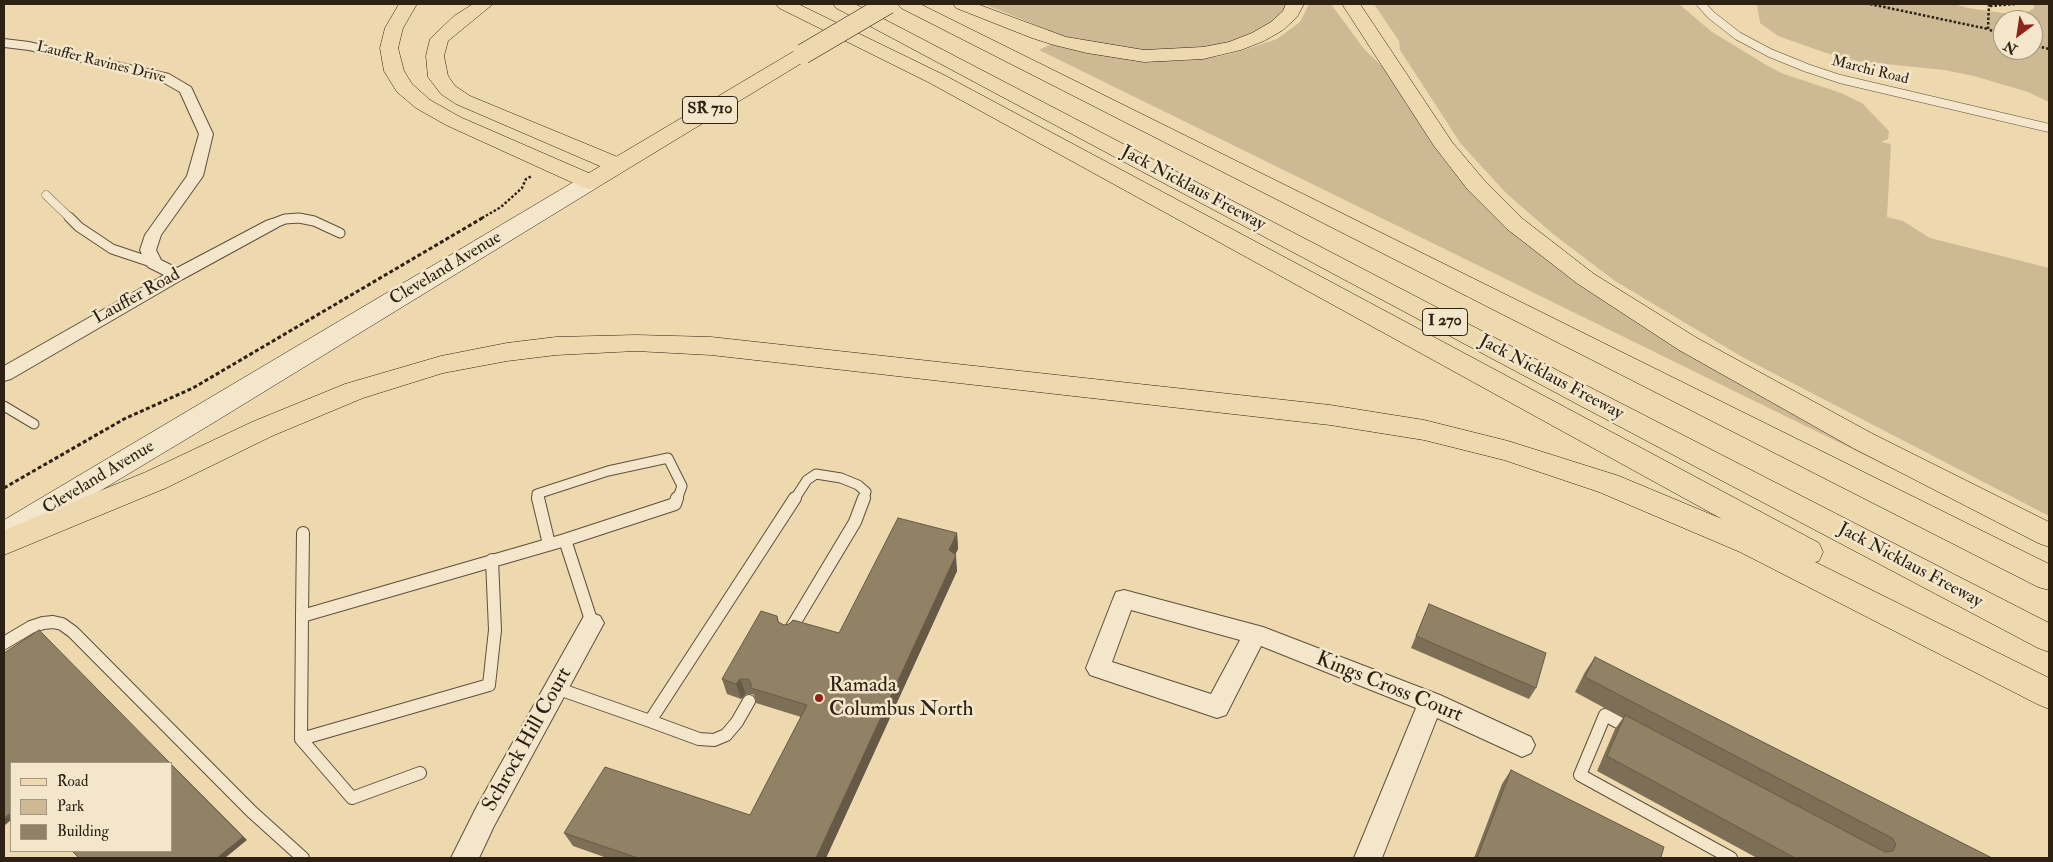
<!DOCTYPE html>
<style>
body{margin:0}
#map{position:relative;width:2053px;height:862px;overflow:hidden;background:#eed9af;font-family:"IM FELL Double Pica",serif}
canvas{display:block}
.frame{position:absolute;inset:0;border:5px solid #2d2114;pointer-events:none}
.legend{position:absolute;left:10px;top:762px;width:162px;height:90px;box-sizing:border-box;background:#f4e6cb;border:1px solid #a49782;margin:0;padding:6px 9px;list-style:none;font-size:15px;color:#2d2114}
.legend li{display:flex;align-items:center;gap:10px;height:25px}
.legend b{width:25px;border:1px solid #a49782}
.north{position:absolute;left:1993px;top:10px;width:50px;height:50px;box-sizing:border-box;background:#f4e6cb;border:1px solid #a49782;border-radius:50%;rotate:211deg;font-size:14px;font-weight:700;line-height:20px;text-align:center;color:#2d2114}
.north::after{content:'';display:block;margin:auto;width:18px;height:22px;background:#8f2418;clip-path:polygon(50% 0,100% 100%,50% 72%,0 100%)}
</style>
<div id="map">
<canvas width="2053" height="862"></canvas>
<div class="frame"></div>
<ul class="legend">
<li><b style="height:6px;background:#eed9af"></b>Road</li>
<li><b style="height:14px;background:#cdba95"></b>Park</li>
<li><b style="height:14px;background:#918165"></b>Building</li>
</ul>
<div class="north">N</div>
</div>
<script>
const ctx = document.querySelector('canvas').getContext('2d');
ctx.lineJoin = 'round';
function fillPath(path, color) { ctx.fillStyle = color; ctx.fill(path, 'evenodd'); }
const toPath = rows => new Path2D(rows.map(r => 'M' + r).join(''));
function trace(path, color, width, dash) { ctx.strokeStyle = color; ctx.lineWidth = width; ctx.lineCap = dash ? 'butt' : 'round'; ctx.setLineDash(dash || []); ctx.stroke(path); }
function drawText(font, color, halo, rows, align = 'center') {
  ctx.font = font + ' "IM FELL Double Pica",serif'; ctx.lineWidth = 5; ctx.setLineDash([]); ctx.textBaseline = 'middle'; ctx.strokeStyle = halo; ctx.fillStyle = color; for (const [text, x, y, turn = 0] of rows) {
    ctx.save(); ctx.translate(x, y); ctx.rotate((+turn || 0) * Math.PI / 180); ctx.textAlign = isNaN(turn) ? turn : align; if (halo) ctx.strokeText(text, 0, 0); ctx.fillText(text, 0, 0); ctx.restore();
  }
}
const green = toPath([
 [984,4,1294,4,1291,12,1229,46,1161,53,1068,38],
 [1309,4,1331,4,1364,49,1387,71,1447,164,1486,205,1552,263,1896,464,1893,469,1039,50,1055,42,1153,60,1181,61,1216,57,1238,52,1277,39,1300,22],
 [1374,4,1679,4,1712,32,1763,63,1781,73,1841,93,1862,103,1889,131,1888,139,1881,142,1891,144,1887,217,1903,221,1930,238,2049,268,2049,516,1744,358,1615,281,1553,234,1506,193,1461,144,1400,50,1399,41],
 [1757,4,1953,4,1968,8,2002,13,2025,14,2034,8,2034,4,2049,4,2049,102,2028,92,1974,76,1944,70,1857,61,1826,53,1778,36,1760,23],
 [2003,20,2033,20,2033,50,2003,50]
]);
const pathFar1 = toPath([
 [1870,4,1988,29],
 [1989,4,1988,29,2003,36],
 [1990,6,2015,4],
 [2033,45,2049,49],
 [482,218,501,207,522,188,526,179,532,176]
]);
const path = toPath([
 [4,488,124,419,193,388,484,217]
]);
const laneFar2 = toPath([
 [1701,4,1711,15,1738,36,1770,53,1807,68,1840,79,2049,128],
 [46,195,70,218],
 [293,218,301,218]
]);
const laneFar1 = toPath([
 [69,217,79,227,112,249,154,263],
 [272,224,285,219,299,218,314,221,340,233],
 [4,406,34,424],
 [538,500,537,494,608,471,668,458,682,486,677,500],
 [794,500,807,480,816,474,841,478,858,485,866,492,863,500]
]);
const lane = toPath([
 [538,498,549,544],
 [303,533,302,616,565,540,592,623],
 [565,540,675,504,677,498],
 [302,616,301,739,489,685,495,630,492,560],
 [789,632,855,522,864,498],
 [4,643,31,627,43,623,53,622,62,624,73,632,252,812,303,858],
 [556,688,650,721,795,498],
 [650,721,699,739,714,740,726,735,737,722,749,701],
 [1631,729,1605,715,1580,775,1731,858],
 [301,739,352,798,420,773]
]);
const street = toPath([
 [4,39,29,42,169,74,191,87,213,134,203,176,161,235,156,250,161,260,177,268,266,221,272,219,278,221,280,224,278,227,183,279,11,379,4,381,4,366,164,275,148,267,140,250,145,235,187,176,199,134,180,92,159,80,29,50,4,47,4,39],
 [1124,590,1263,627,1440,695,1531,737,1535,745,1531,753,1522,757,1437,718,1382,858,1354,858,1416,708,1261,646,1226,715,1217,718,1090,675,1086,668,1113,599,1116,592,1124,590],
 [1131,610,1240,640,1211,694,1112,662,1131,610],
 [592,613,600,616,604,623,494,826,479,858,451,858,476,808,584,616,592,613]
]);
const secondary = toPath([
 [590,175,598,177,601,182,598,187,208,426,15,542,4,546,4,520,582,177,590,175]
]);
const primary = toPath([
 [803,48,810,50,812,54,810,58,598,187,590,189,582,187,579,182,582,177,796,50,803,48]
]);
const highway = toPath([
 [399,4,417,4,403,28,398,48,404,71,412,84,430,100,460,117,598,177,601,182,598,187,590,189,582,187,446,125,416,108,397,92,384,71,380,48,385,28,399,4],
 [473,4,493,4,448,41,444,56,448,76,455,86,470,96,625,160,628,165,625,170,617,171,609,170,456,104,441,94,428,77,426,56,430,39,454,16,473,4],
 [776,4,798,4,944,75,1819,543,1823,552,1819,561,1815,562,2049,678,2049,709,2037,704,1740,552,1599,492,1504,460,1424,440,1330,425,711,355,636,351,556,355,507,361,443,373,363,398,272,436,166,488,4,555,4,530,146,472,252,422,345,384,441,356,507,343,556,337,636,335,711,337,1330,405,1424,420,1508,441,1619,476,1722,519,930,83,779,8,776,4],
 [833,4,855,4,1597,391,2049,623,2049,652,2038,648,1579,405,836,8,833,4],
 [898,4,920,4,2049,564,2049,590,2038,587,901,8,898,4],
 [953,4,977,4,1066,37,1144,50,1203,47,1229,42,1252,33,1271,22,1283,11,1286,4,1304,4,1297,17,1283,30,1264,41,1241,50,1203,59,1144,62,1087,53,1054,45,1032,38,956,8,953,4],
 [1342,4,1360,4,1452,142,1484,180,1523,219,1594,274,1697,338,1873,434,2049,522,2049,547,2038,543,1853,448,1679,350,1578,284,1507,229,1468,190,1434,146,1342,4]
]);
const primaryBridge = toPath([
 [803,54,888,4]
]);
const wall = toPath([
 [957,533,958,549,955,554,957,571,826,858,607,858,573,846,564,833,750,815,801,717,756,703,754,695,752,694,746,694,741,699,727,694,722,679,777,616,779,622,784,625,839,633],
 [1429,604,1536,688,1529,699,1411,648],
 [1595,657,1992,858,1757,858,1597,771,1615,729,1623,718,1575,692,1585,672],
 [1511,770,1661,857,1664,858,1474,858,1502,784]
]);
const shadedWall = toPath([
 [957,533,958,549,950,566,949,550],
 [956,555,957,571,826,858,816,858],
 [740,679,746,694,741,699,736,684],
 [171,764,247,840,225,858,217,858],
 [11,813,11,820,4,826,4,818]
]);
const building = toPath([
 [898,518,957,533,949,550,956,555,816,858,638,858,564,833,605,767,750,815,807,705,751,688,751,683,748,679,740,679,736,684,722,679,761,611,777,616,778,622,784,625,789,624,793,620,839,633,898,518],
 [1429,604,1546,653,1536,688,1416,636,1429,604],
 [39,630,170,763,11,763,11,813,4,818,4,653,39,630],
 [1595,657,1992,858,1795,858,1607,756,1625,715,1885,852,1893,851,1896,844,1892,838,1585,677,1595,657],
 [171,764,243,837,217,858,79,858,72,851,171,851,171,764],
 [1511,770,1664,847,1661,857,1664,858,1477,858,1511,770]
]);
const markers = [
 [819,698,5,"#8f2418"]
];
const farStreetnames = [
 ["Lauffer Ravines Drive",101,63,14],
 ["Marchi Road",1870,71,14]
];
const shields = [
 [710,110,55],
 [1445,322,45]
];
const shieldNames = [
 ["SR 710",710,110],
 ["I 270",1445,322]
];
const streetNames = [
 ["Jack Nicklaus Freeway",1193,189,28],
 ["Cleveland Avenue",446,269,-31],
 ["Lauffer Road",137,297,-29],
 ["Jack Nicklaus Freeway",1551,378,28],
 ["Cleveland Avenue",99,478,-31],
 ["Jack Nicklaus Freeway",1910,566,28]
];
const nearPoinames = [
 ["Ramada",829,686],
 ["Columbus North",829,710]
];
const nearStreetnames = [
 ["Kings Cross Court",1389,688,22],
 ["Schrock Hill Court",528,740,-61]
];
fillPath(green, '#cdba95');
trace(laneFar2, '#5d4f3b', 9);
trace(laneFar1, '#5d4f3b', 11);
trace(lane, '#5d4f3b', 14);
trace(street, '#5d4f3b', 2);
trace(secondary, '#2d2114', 1);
trace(primary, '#2d2114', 1);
trace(highway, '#2d2114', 1);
trace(pathFar1, '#2d2114', 2.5, [2.5, 2]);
trace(path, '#2d2114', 3, [4, 2.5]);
trace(laneFar2, '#f4e6cb', 8);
trace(laneFar1, '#f4e6cb', 9);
trace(lane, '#f4e6cb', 12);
fillPath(street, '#f4e6cb');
fillPath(secondary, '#f4e6cb');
fillPath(primary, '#eed9af');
fillPath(highway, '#eed9af');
trace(primaryBridge, '#2d2114', 21, []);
trace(primaryBridge, '#eed9af', 20);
fillPath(wall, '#7d6f57');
fillPath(shadedWall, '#665a47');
fillPath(building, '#918165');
trace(building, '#665a47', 1);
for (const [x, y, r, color] of markers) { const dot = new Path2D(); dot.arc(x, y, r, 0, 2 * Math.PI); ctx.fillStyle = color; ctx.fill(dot); trace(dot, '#f4e6cb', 2); }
drawText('15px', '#2d2114', '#f4e6cb', farStreetnames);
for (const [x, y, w] of shields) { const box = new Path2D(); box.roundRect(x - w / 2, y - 13.5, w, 27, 4); ctx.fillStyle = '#f4e6cb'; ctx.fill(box); trace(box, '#2d2114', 1); }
drawText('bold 16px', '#2d2114', null, shieldNames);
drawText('18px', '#2d2114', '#f4e6cb', streetNames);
drawText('21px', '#2d2114', '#f4e6cb', nearPoinames, 'left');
drawText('21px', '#2d2114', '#f4e6cb', nearStreetnames);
</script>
